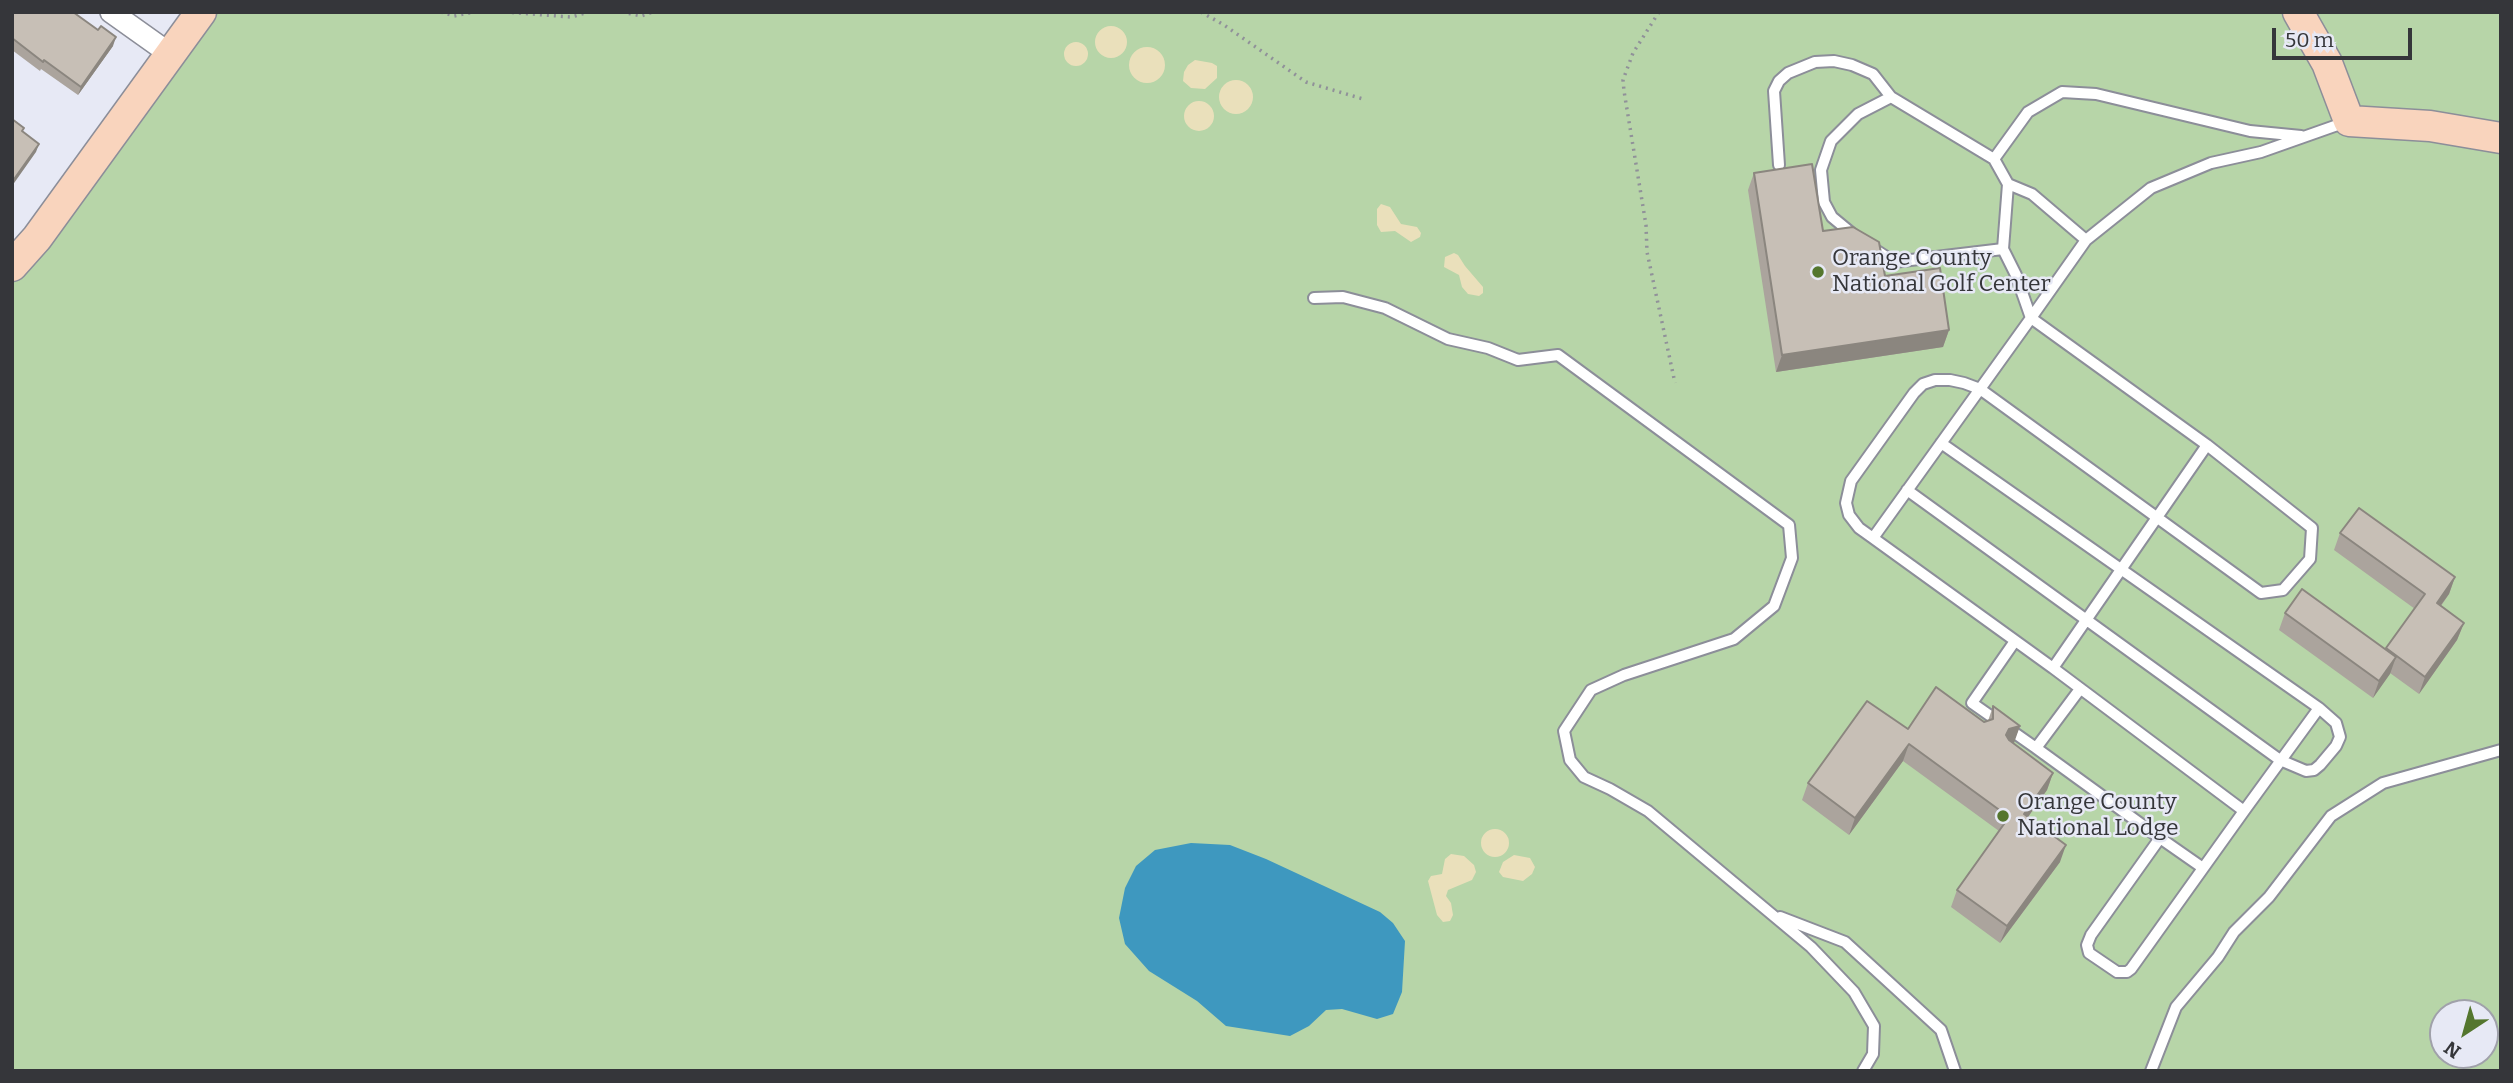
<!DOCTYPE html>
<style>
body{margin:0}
#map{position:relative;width:2513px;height:1083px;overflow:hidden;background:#e7e9f5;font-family:Bitter,serif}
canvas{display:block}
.frame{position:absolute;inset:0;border:14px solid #35363a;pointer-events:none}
.north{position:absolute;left:2429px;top:999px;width:70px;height:70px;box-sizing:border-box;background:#e7e9f5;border:2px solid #a0a1aa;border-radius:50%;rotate:216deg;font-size:19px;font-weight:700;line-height:28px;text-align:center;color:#35363a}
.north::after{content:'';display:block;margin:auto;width:24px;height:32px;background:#54762e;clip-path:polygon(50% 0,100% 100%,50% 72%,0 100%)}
.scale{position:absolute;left:2272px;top:28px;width:140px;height:32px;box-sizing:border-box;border:4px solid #35363a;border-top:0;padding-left:9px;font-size:21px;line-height:24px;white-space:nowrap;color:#35363a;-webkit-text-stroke:5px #e7e9f5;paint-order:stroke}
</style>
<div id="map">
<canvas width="2513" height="1083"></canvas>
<div class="frame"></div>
<div class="north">N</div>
<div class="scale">50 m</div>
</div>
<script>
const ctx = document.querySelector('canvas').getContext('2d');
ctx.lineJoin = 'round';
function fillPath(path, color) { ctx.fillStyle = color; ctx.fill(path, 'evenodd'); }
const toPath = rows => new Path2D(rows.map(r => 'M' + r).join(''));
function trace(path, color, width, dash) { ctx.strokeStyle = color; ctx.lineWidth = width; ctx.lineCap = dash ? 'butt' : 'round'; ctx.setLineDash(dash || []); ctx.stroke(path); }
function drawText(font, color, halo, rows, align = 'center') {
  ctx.font = font + ' Bitter,serif'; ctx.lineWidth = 5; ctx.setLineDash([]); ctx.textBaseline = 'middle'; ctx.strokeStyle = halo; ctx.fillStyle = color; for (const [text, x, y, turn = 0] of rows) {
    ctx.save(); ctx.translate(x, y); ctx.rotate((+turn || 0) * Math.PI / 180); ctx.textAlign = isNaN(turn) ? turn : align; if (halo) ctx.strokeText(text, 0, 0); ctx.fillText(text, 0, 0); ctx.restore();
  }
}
const green = toPath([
 [213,12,2501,12,2501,1071,12,1071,12,279],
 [2443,1013,2485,1013,2485,1055,2443,1055]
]);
const sand = toPath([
 '1095 42a16 16 0 1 1 32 0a16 16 0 1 1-32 0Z',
 '1064 54a12 12 0 1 1 24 0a12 12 0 1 1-24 0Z',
 '1129 65a18 18 0 1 1 36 0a18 18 0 1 1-36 0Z',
 [1195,60,1212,63,1217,66,1217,78,1205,89,1191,88,1183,81,1184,72,1188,65],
 '1219 97a17 17 0 1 1 34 0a17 17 0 1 1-34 0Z',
 '1184 116a15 15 0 1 1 30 0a15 15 0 1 1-30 0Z',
 [1381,204,1390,207,1401,224,1417,227,1421,233,1420,237,1411,242,1395,231,1381,232,1377,225,1377,209],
 [1454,253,1458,255,1465,266,1483,287,1483,293,1479,296,1468,294,1462,287,1459,275,1444,267,1445,257],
 '1481 843a14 14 0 1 1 28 0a14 14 0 1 1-28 0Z',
 [1451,854,1464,856,1474,865,1476,872,1472,880,1448,890,1446,896,1451,903,1453,915,1450,921,1443,922,1437,915,1428,881,1431,876,1442,874,1445,859],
 [1514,855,1530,858,1535,867,1532,874,1523,881,1503,877,1499,872,1503,862]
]);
const water = toPath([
 [1191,843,1230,845,1266,859,1380,912,1393,923,1405,941,1402,992,1393,1014,1377,1019,1342,1009,1326,1010,1309,1026,1290,1036,1226,1026,1197,1001,1149,971,1125,944,1119,918,1125,888,1136,866,1155,850]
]);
const path = toPath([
 [441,12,454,16,474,12],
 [505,12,571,17,589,12],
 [622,12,641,16,653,12],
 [1201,12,1224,25,1306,82,1363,99],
 [1659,12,1633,53,1623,80,1624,91,1646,225,1647,252,1675,383]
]);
const lane = toPath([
 [1994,159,2028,112,2062,92,2096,94,2250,131,2301,136],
 [1779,165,1774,91,1779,81,1788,73,1815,62,1834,61,1852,65,1873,74,1891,97],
 [2008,184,2032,194,2086,240],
 [1855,236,1832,217,1824,202,1821,170,1831,141,1858,114,1891,97,1994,159,2008,184,2003,249],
 [1871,247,1894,262,2003,249,2016,275,2031,318,2207,445,2053,668,1873,538,2031,318,2086,240,2151,188,2211,163,2261,152,2346,122],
 [1314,298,1343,297,1385,308,1448,339,1488,348,1518,360,1558,355,1789,525,1792,558,1774,606,1734,639,1624,675,1591,690,1564,731,1570,760,1584,777,1610,789,1648,811,1811,947,1854,992,1874,1026,1873,1054,1863,1071],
 [1941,443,2319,708,2244,811,2053,668],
 [1907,490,2280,760,2306,771,2314,770,2320,765,2336,746,2340,737,2336,723,2319,708],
 [1873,538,1859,528,1849,515,1846,503,1851,481,1914,393,1923,384,1935,380,1950,380,1964,383,1980,389,2261,593,2283,590,2310,559,2312,528,2207,445],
 [2015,641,1972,703,2036,748],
 [2080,689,2036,748,2160,838,2091,935,2087,945,2089,953,2117,972,2127,972,2131,969,2244,811],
 [2160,838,2203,868],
 [1780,917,1845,942,1941,1030,1955,1071],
 [2151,1071,2176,1007,2218,957,2234,932,2269,897,2331,816,2383,783,2501,750]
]);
const street = toPath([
 [111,12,170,54]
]);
const secondary = toPath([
 [2298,12,2327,63,2349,121,2430,126,2501,138],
 [12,266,37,238,201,12]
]);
const wall = toPath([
 [12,12,113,46,78,95,41,69,40,71,12,50],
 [1754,173,1823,231,1885,276,1949,330,1943,347,1776,372,1748,190],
 [2340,533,2455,577,2449,594,2441,606,2464,623,2457,640,2419,694,2390,673,2373,698,2279,630,2285,613,2386,649,2415,609,2334,550],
 [1993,706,2020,726,2013,743,2053,773,2047,790,2028,817,2060,862,2000,943,1951,907,1957,890,1999,831,1903,761,1849,835,1802,800,1808,783,1908,729,1984,722,1988,721]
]);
const shadedWall = toPath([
 [116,37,113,46,78,95,81,87],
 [39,144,36,152,12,186,12,182],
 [1949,330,1943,347,1776,372,1782,355],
 [2455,577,2449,594,2430,620,2437,603],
 [2464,623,2457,640,2419,694,2425,677],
 [2396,657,2390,674,2373,698,2379,681],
 [2020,726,2014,743,2003,746,2009,729],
 [1909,744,1903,761,1849,835,1855,818],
 [2053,773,2047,790,2018,831,2024,814],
 [2066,845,2060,862,2000,943,2007,926]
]);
const building = toPath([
 [12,12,73,12,98,30,101,26,116,37,81,87,44,60,43,62,12,38,12,12],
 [12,119,24,128,22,131,39,144,12,182,12,119],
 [1812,164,1823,231,1853,227,1879,242,1885,276,1940,268,1949,330,1782,355,1754,173,1812,164],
 [2359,508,2455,577,2437,603,2464,623,2425,677,2386,648,2425,594,2340,533,2359,508],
 [2302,589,2396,657,2379,681,2285,613,2302,589],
 [1936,687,1984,722,1993,719,1993,706,2020,726,2009,729,2006,735,2009,740,2053,773,2024,814,2066,845,2007,926,1957,890,2009,817,1909,744,1855,818,1808,783,1867,701,1908,729,1936,687]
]);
const markers = [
 [1818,272,7,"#54762e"],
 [2003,816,7,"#54762e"]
];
const poiNames = [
 ["Orange County",1832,259],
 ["National Golf Center",1832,285],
 ["Orange County",2017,803],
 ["National Lodge",2017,829]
];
fillPath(green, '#b7d5a8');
fillPath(sand, '#eae0bb');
fillPath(water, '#3e98bf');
trace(lane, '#8c8e99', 14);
trace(street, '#8c8e99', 24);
trace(secondary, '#8c8e99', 33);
trace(path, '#909199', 3.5, [2, 5]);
trace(lane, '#fff', 10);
trace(street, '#fff', 21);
trace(secondary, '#f9d4bd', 30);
fillPath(wall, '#aba49d');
fillPath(shadedWall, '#8b867f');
fillPath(building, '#c7bfb6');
trace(building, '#8b867f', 2);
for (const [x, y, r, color] of markers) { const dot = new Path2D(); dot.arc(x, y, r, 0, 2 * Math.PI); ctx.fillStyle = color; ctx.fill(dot); trace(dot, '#e7e9f5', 2.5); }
drawText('23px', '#35363a', '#e7e9f5', poiNames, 'left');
</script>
